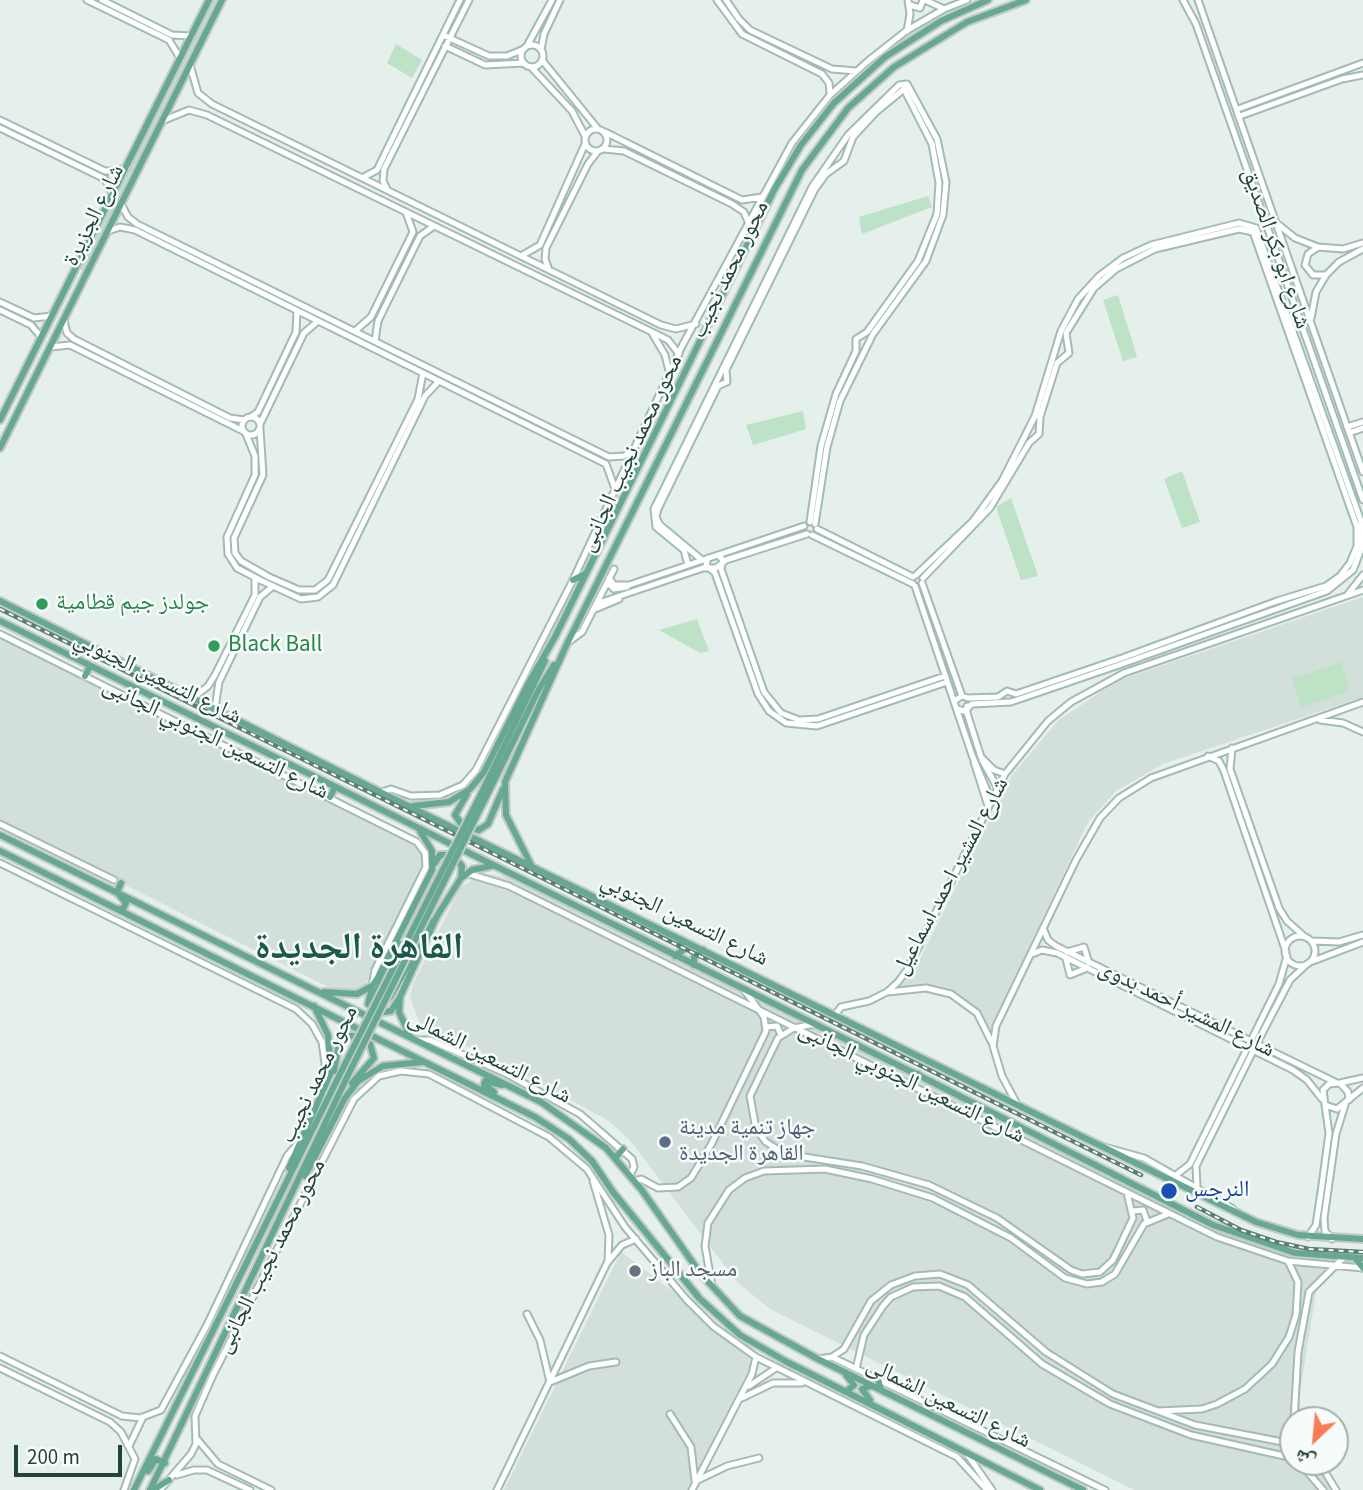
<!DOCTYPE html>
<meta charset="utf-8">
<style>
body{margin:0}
#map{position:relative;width:1363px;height:1490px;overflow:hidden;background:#e5efeb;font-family:"Source Sans 3","Noto Naskh Arabic",sans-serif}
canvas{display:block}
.north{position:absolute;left:1279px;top:1406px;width:70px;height:70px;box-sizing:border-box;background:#f7fbf9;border:2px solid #a2b1ad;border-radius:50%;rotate:206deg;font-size:19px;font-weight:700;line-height:28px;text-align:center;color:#22433a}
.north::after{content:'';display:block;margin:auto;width:24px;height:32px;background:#fc7b57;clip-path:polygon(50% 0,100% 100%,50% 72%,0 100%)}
.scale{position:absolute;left:14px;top:1445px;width:108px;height:32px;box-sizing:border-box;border:4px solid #22433a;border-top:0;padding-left:9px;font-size:21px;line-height:24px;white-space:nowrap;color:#22433a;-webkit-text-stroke:5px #f7fbf9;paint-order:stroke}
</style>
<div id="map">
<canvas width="1363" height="1490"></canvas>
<div class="north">ش</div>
<div class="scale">200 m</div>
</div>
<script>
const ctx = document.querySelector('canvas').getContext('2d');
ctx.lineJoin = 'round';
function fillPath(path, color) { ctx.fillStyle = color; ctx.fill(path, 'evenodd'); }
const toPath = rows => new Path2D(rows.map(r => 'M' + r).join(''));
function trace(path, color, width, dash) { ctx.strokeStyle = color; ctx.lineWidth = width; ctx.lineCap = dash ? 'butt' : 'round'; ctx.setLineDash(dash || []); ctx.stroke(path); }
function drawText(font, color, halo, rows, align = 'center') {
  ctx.font = font + ' "Source Sans 3","Noto Naskh Arabic",sans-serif'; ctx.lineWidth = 5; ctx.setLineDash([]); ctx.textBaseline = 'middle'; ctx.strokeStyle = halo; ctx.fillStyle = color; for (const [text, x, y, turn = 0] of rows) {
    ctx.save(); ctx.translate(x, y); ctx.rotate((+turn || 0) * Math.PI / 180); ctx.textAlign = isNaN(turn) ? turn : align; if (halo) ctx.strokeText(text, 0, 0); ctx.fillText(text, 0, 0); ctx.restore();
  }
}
const built = toPath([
 [1363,597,1363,697,1163,764,1116,791,1088,822,990,1029,974,1005,953,990,925,984,901,987,916,967,1012,775,1059,720,1117,681],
 [0,636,413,841,424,850,426,859,422,874,366,984,356,993,340,993,0,822],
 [482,873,511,878,1246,1240,1275,1252,1330,1264,1321,1274,1317,1286,1300,1392,1300,1420,1293,1420,1293,1462,1315,1462,1332,1490,1134,1490,770,1309,737,1282,629,1139,607,1120,540,1083,420,1023,410,998,413,984,460,888],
 [621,1252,676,1294,753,1362,688,1490,504,1490]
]);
const green = toPath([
 [212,0,218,0,85,271,78,268],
 [396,44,422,60,412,78,387,63],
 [928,196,932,207,862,234,859,217],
 [1118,295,1137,357,1123,361,1103,300],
 [803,411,806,429,753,445,746,425],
 [1182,471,1200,522,1182,528,1164,479],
 [1011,498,1038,576,1021,580,996,507],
 [697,619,709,651,700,653,659,630],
 [1341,662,1350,691,1301,707,1292,679]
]);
const secondary = toPath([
 [87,0,169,40,180,58],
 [102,0,172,35,192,36],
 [717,0,742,34,822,74,829,83,830,93],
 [726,0,739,19,750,30,832,69,856,71],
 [925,0,944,9],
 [1183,0,1196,24,1363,500],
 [1198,0,1363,472],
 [910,5,920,8,923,0],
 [907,31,910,14,908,0],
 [443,35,489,56,507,56,524,49],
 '521 56a11 11 0 1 1 22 0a11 11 0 1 1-22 0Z',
 [445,46,485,65,524,63],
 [527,46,552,0],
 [541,50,544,34,560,0],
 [542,60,598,129],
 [190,65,198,93,212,104,661,325,676,329,696,324],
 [531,67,572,111,585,136],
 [1238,109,1363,63],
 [1240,116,1342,79,1363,75],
 [0,120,105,171,117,171,127,167],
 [162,121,189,110,207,115,650,331,668,340,679,354],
 [0,128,105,179,112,193],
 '585 140a11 11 0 1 1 22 0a11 11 0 1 1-22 0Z',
 [605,132,742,200,762,197],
 [604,149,624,151,732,204,744,212,749,224],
 [362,178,377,170,460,0],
 [387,189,383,181,384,169,469,0],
 [121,204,128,217,137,224,609,457,624,456,632,451],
 [1279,225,1295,238,1318,247,1343,249,1363,243],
 [108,231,120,227,135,230,606,464,615,489],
 [1318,247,1308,254,1305,265,1313,275,1325,275],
 [521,256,540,245,585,144],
 [549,270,545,259,546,248,588,164,598,151],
 [0,302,34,318,52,316],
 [0,310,31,325,41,337],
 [1311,318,1316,292,1326,275,1339,262,1363,249],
 [64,321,67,333,74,339,230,418,244,420],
 [355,331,371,317,413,232,406,212],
 [652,333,665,355,670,375],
 [375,341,378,321,420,236,434,226],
 [50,347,70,345,243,431],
 [252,416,258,412,296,332,297,311],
 '242 426a9 9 0 1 1 18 0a9 9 0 1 1-18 0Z',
 [260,424,304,333,318,321],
 [1347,427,1363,422],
 [260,429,263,475,234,538,235,553,241,561,269,577,299,590,315,590,328,580,418,399,423,373],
 [1349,433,1363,428],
 [246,434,255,456,255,475,227,537,228,554,237,568,262,581,301,599,318,597,333,585,425,396,439,381],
 [817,529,913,577],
 [812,535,913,584],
 [718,555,723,560,721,569,764,692,781,713,799,720,818,719,945,676],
 [708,558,706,565,715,573,758,694,769,711,786,723,817,726,947,682],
 [702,560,660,525,656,517,658,509,718,386,727,382,726,370,815,189,826,174,844,161,853,137,876,112,904,89,932,144,939,183,937,214,918,261,867,332,856,339,856,351,836,394,821,446,810,522],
 [688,565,684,550,656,527,654,509,812,187,848,135,899,85,907,84,937,139,946,182,943,215,926,261,873,334,840,401,827,447,815,524],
 [916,575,973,521,1002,481,1035,416,1061,331,1078,299,1099,276,1123,258,1151,245,1239,223,1256,228,1361,521,1362,547,1353,570,1327,591,1119,665,1011,702,972,704,964,711,957,709],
 [609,578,614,585,629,585,804,526],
 [923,578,990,508,1029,443,1039,434,1040,417,1057,363,1069,353,1066,333,1094,288,1116,269,1155,249,1239,229,1253,232,1357,527,1357,546,1350,563,1340,576,1326,586,1277,601,1122,658,1016,694,1007,691,998,697,968,698,962,696,954,701],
 [608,583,614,589,627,587],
 [922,583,962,696],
 [915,586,972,755,991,800],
 [1348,594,1363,575],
 [596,604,703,568,716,568,726,560,807,534],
 [593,610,619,599],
 [0,634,417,842,425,853,426,867,375,970,372,986],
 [567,643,582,632,614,569],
 [193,698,208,686,215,675,255,595,255,578],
 [967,706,967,713,981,757,994,770,1005,774],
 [215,708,219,682,260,597,272,587],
 [1320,720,1343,723,1363,732],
 [1232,748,1230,769,1279,908,1287,921,1305,937],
 [1208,756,1219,761,1224,771,1286,952],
 [982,760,997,787],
 [974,762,988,806],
 [382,792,391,789,411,796,440,795,463,785,476,770,573,580,682,346,792,143,830,95,868,61,906,31,944,9,967,0],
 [0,824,114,880],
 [0,863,296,1009,312,1024,322,1042,325,1063,323,1092],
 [466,873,509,886,1217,1237,1288,1261,1363,1268],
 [1043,928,1048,940,1056,946,1337,1083],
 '1285 951a15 15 0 1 1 30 0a15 15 0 1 1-30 0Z',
 [1312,941,1339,942,1363,935],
 [1067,952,1084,947,1089,963],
 [1032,954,1042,950,1057,953,1293,1070,1307,1080,1322,1099],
 [1066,959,1070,975,1087,968],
 [1313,961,1363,942],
 [888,992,926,988,951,994,977,1013,992,1043],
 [835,1015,841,1007,869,1001,887,992,898,982,907,970,1005,774,1048,721,1071,702,1124,673,1363,590],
 [815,1024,794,1028,778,1038,750,1096,756,1129,766,1142,785,1154,862,1166,929,1185,997,1218,1071,1270,1082,1274,1100,1272,1113,1260,1133,1218,1127,1193],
 [766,1027,777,1026,781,1035],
 [417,1040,430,1040,507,1074,580,1114,632,1159,634,1167,630,1175],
 [1340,1083,1363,1078],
 [1349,1100,1348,1092,1340,1083,1329,1084,1323,1090,1325,1105,1337,1109,1363,1088],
 [1018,1106,1002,1076,993,1046,996,1026,1076,860,1100,818,1119,798,1151,778,1363,702],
 [1104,1147,1144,1158,1233,1209],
 [1176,1175,1190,1164,1279,984,1287,956],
 [593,1181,609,1235,608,1260],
 [635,1181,641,1179,658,1188,678,1187,691,1178,712,1143,766,1031,764,1017,745,991],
 [1197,1186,1196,1166,1256,1045,1290,980,1307,964],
 [1133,1211,1143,1210,1147,1221],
 [1308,1237,1316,1225,1322,1185,1329,1133,1325,1105],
 [1332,1239,1325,1231,1324,1218,1336,1134,1345,1105],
 [712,1286,705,1246,708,1223,729,1190,745,1178,764,1171,825,1169,872,1179,933,1198,1011,1238,1065,1278,1087,1284,1102,1282,1115,1274,1144,1224,1168,1214],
 [527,1314,540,1340,550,1382,589,1366,616,1362],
 [0,1356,122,1416,140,1418,161,1410,207,1325,287,1156,300,1141],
 [832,1357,1105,1490],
 [818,1359,832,1357,844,1349,871,1301,891,1285,915,1276,940,1274,968,1285,1046,1352,1113,1394,1195,1425,1293,1444],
 [0,1368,110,1422,121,1432,135,1459,124,1490],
 [856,1369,864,1335,883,1306,891,1297,913,1287,939,1286,965,1297,1042,1364,1110,1404,1191,1435,1293,1458],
 [749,1386,776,1368],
 [742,1398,773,1383,802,1383],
 [1158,1411,1202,1409,1217,1404,1245,1389,1272,1364,1289,1337,1296,1315,1298,1282,1288,1261],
 [670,1414,691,1447,695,1481],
 [1294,1420,1298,1352,1309,1292,1343,1258],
 [197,1439,218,1464,271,1490],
 [130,1444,143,1417],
 [967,1454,992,1490],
 [1299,1462,1323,1490],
 [1319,1462,1336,1490],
 [177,1475,194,1470,207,1470,250,1490],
 [696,1481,727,1466,759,1458],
 [160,1490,191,1454,196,1444,195,1416,213,1375,354,1099,379,1076,401,1071,429,1074,549,1137,587,1169,625,1227,687,1300,713,1326,756,1357,957,1457,987,1490],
 [497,1490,607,1263,622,1245,636,1239],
 [692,1490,752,1374,756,1357]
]);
const primary = toPath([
 [0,420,209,0],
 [0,448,222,0],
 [573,580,585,574],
 [0,601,408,806,1256,1222,1298,1235,1363,1239],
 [0,621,928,1080,1213,1225,1295,1253,1363,1258],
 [85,676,90,666],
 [484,788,545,661],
 [489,791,539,689,554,665],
 [467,794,455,815,462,825,479,830,488,824,503,789],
 [330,797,335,787],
 [413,806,449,802,470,789,484,772,528,684,555,637,774,190,801,145,834,103,885,57,941,21,988,0],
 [0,835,541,1102,606,1148,641,1189,700,1273,740,1316,818,1359,1083,1490],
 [0,851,535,1117,569,1139,592,1161,613,1192,700,1299,740,1335,787,1362,1040,1490],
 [434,864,440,855,452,855,462,866,461,878],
 [531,865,506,815,505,782,566,646,802,170,848,108,894,67,967,22,1026,0],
 [119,909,123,909,126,903,117,892,121,883],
 [675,956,682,951,680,939],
 [694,965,694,957,703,950],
 [372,988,368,1004,383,1012,391,1011,398,1000],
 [324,992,357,994,372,986,377,979,432,870,432,851,420,831],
 [390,997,433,921],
 [374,1006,375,995,400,944],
 [410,1036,399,1012,400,997,437,916,461,878,472,870,491,866],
 [334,1071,339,1044,344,1036,354,1036,370,1044,374,1058,352,1083],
 [913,1084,918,1074],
 [494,1092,484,1085,485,1081,502,1085],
 [615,1158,623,1149],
 [289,1168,331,1072,328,1035,314,1006],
 [305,1176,345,1098,358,1081,383,1066,423,1062],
 [1355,1258,1363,1268],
 [846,1375,854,1385,847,1391],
 [878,1379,881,1390],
 [870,1400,862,1389,871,1386],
 [148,1471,156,1459,165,1463],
 [134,1490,342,1070],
 [150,1490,349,1073],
 [153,1490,169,1480]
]);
const rail = toPath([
 [0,609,1141,1175],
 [1197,1207,1241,1230,1276,1242,1309,1249,1363,1252]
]);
const primaryBridge = toPath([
 [342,1070,484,788],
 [349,1073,489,791]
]);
const markers = [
 [42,604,7,"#2e9e5b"],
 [214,646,7,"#2e9e5b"],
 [665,1142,7,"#5c6f8a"],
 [1169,1191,9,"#1a4fb4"],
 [635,1271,7,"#6b7280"]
];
const streetNames = [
 ["شارع الجزيرة",95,216,-64],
 ["شارع ابو بكر الصديق",1275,249,71],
 ["محور محمد نجيب",731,270,-64],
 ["محور محمد نجيب الجانبى",632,454,-65],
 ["شارع التسعين الجنوبي",157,679,26],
 ["شارع التسعين الجنوبي الجانبى",215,740,26],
 ["شارع المشير احمد اسماعيل",952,877,-62],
 ["شارع التسعين الجنوبي",684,921,26],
 ["شارع المشير أحمد بدوى",1186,1010,26],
 ["شارع التسعين الشمالى",489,1058,27],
 ["محور محمد نجيب",320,1075,-64],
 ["شارع التسعين الجنوبي الجانبى",911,1084,26],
 ["محور محمد نجيب الجانبى",272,1257,-63],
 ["شارع التسعين الشمالى",948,1404,26]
];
const leisureNames = [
 ["جولدز جيم قطامية",56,604],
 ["Black Ball",228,646]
];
const serviceNames = [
 ["جهاز تنمية مدينة",679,1129],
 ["القاهرة الجديدة",679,1155]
];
const transitNames = [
 ["النرجس",1185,1191]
];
const worshipNames = [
 ["مسجد الباز",649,1271]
];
const townNames = [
 ["القاهرة الجديدة",359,950]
];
fillPath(built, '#d3dfda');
fillPath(green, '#bde2c6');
trace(secondary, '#a3bcb2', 9);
trace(primary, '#c1cac8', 10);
trace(secondary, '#fff', 5);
trace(primary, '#67a895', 6);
trace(rail, '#5d7e75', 4.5);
trace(rail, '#f7fbf9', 2, [5]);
trace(primaryBridge, '#c1cac8', 10, []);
trace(primaryBridge, '#67a895', 6);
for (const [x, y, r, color] of markers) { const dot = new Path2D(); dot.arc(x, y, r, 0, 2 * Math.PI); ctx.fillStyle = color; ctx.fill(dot); trace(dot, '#f7fbf9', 2.5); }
drawText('23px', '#22433a', '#f7fbf9', streetNames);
drawText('23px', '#27864d', '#f7fbf9', leisureNames, 'left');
drawText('23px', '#4e5e75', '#f7fbf9', serviceNames, 'left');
drawText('23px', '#164399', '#f7fbf9', transitNames, 'left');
drawText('23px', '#5b616d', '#f7fbf9', worshipNames, 'left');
drawText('bold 37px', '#1c5847', '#f7fbf9', townNames);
</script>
